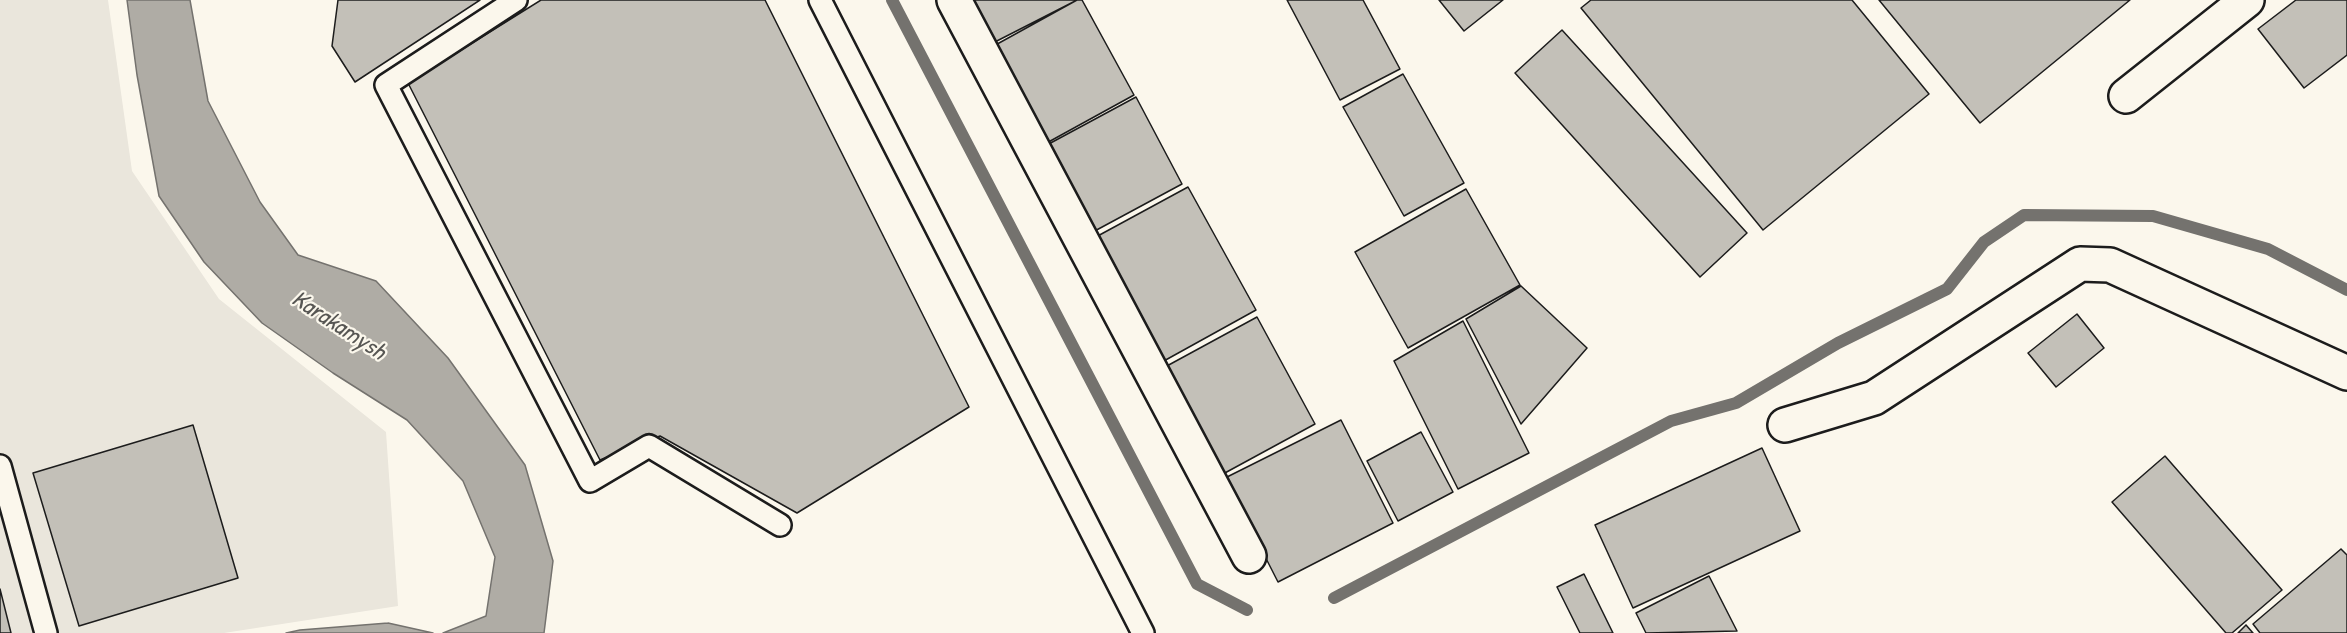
<!DOCTYPE html>
<style>
body{margin:0}
canvas{display:block;background:#fbf7ec}
</style>
<canvas width="2347" height="633"></canvas>
<script>
const ctx = document.querySelector('canvas').getContext('2d');
ctx.lineJoin = 'round';
function fillPath(path, color) { ctx.fillStyle = color; ctx.fill(path, 'evenodd'); }
const toPath = rows => new Path2D(rows.map(r => 'M' + r).join(''));
function trace(path, color, width, dash) { ctx.strokeStyle = color; ctx.lineWidth = width; ctx.lineCap = dash ? 'butt' : 'round'; ctx.setLineDash(dash || []); ctx.stroke(path); }
function drawText(font, color, halo, rows, align = 'center') {
  ctx.font = font + ' "Patrick Hand",sans-serif'; ctx.lineWidth = 4.5; ctx.setLineDash([]); ctx.textBaseline = 'middle'; ctx.strokeStyle = halo; ctx.fillStyle = color; for (const [text, x, y, turn = 0] of rows) {
    ctx.save(); ctx.translate(x, y); ctx.rotate((+turn || 0) * Math.PI / 180); ctx.textAlign = isNaN(turn) ? turn : align; if (halo) ctx.strokeText(text, 0, 0); ctx.fillText(text, 0, 0); ctx.restore();
  }
}
const built = toPath([
 [0,0,108,0,132,171,219,299,386,432,398,606,224,633,0,633]
]);
const water = toPath([
 [127,0,190,0,208,101,260,202,298,255,376,281,448,358,525,465,553,561,544,633,443,633,486,616,495,557,463,481,407,420,333,373,262,323,204,262,159,196,137,75,127,0],
 [388,623,433,633,286,633,300,630,388,623]
]);
const stream = toPath([
 [892,0,1197,584,1247,610],
 [1334,598,1671,421,1736,403,1838,343,1947,289,1984,242,2024,215,2153,216,2268,249,2347,290]
]);
const building = toPath([
 [338,0,480,0,355,82,332,46,338,0],
 [541,0,765,0,969,407,797,513,660,436,600,460,408,83,541,0],
 [966,0,1077,0,989,45,966,0],
 [1077,0,1082,0,1134,95,1043,145,990,48,1077,0],
 [1287,0,1363,0,1400,69,1340,100,1287,0],
 [1439,0,1503,0,1464,31,1439,0],
 [1591,0,1852,0,1929,94,1763,230,1581,8,1591,0],
 [1879,0,2130,0,1980,123,1879,0],
 [2296,0,2347,0,2347,55,2304,88,2258,29,2296,0],
 [1562,30,1747,233,1700,277,1515,73,1562,30],
 [1403,74,1464,183,1404,216,1343,107,1403,74],
 [1136,97,1182,184,1091,233,1045,146,1136,97],
 [1188,187,1256,310,1162,362,1094,238,1188,187],
 [1466,189,1520,285,1408,348,1355,252,1466,189],
 [1521,286,1587,348,1521,424,1466,319,1521,286],
 [2077,314,2104,348,2056,387,2028,353,2077,314],
 [1257,317,1315,424,1223,474,1165,367,1257,317],
 [1463,321,1529,453,1458,489,1394,361,1463,321],
 [1341,420,1393,523,1278,582,1225,478,1341,420],
 [193,425,238,578,79,626,33,473,193,425],
 [1421,432,1453,492,1398,521,1367,461,1421,432],
 [1762,448,1800,531,1633,608,1595,525,1762,448],
 [2165,456,2282,590,2232,633,2226,633,2112,502,2165,456],
 [2341,549,2347,555,2347,633,2260,633,2253,624,2341,549],
 [1584,574,1613,633,1580,633,1557,587,1584,574],
 [1709,576,1737,631,1646,633,1636,613,1709,576],
 [0,589,11,633,0,633,0,589],
 [2246,625,2253,633,2238,633,2246,625]
]);
const lane = toPath([
 [516,0,386,85,590,481,649,446,780,525],
 [820,0,1143,633],
 [0,466,46,633]
]);
const street = toPath([
 [954,0,1249,556],
 [2126,96,2247,0],
 [1785,425,1874,398,2080,264,2110,265,2347,373]
]);
const waterNames = [
 ["Karakamysh",338,326,33]
];
fillPath(built, '#eae6dc');
fillPath(water, '#afaca5');
trace(water, '#74726e', 1.5);
trace(stream, '#74726e', 12);
fillPath(building, '#c3c0b8');
trace(building, '#1c1c1c', 1.5);
trace(lane, '#1c1c1c', 26);
trace(street, '#1c1c1c', 38);
trace(lane, '#fbf7ec', 21);
trace(street, '#fbf7ec', 33);
drawText('italic 24px', '#575653', '#fbf7ec', waterNames);
</script>
